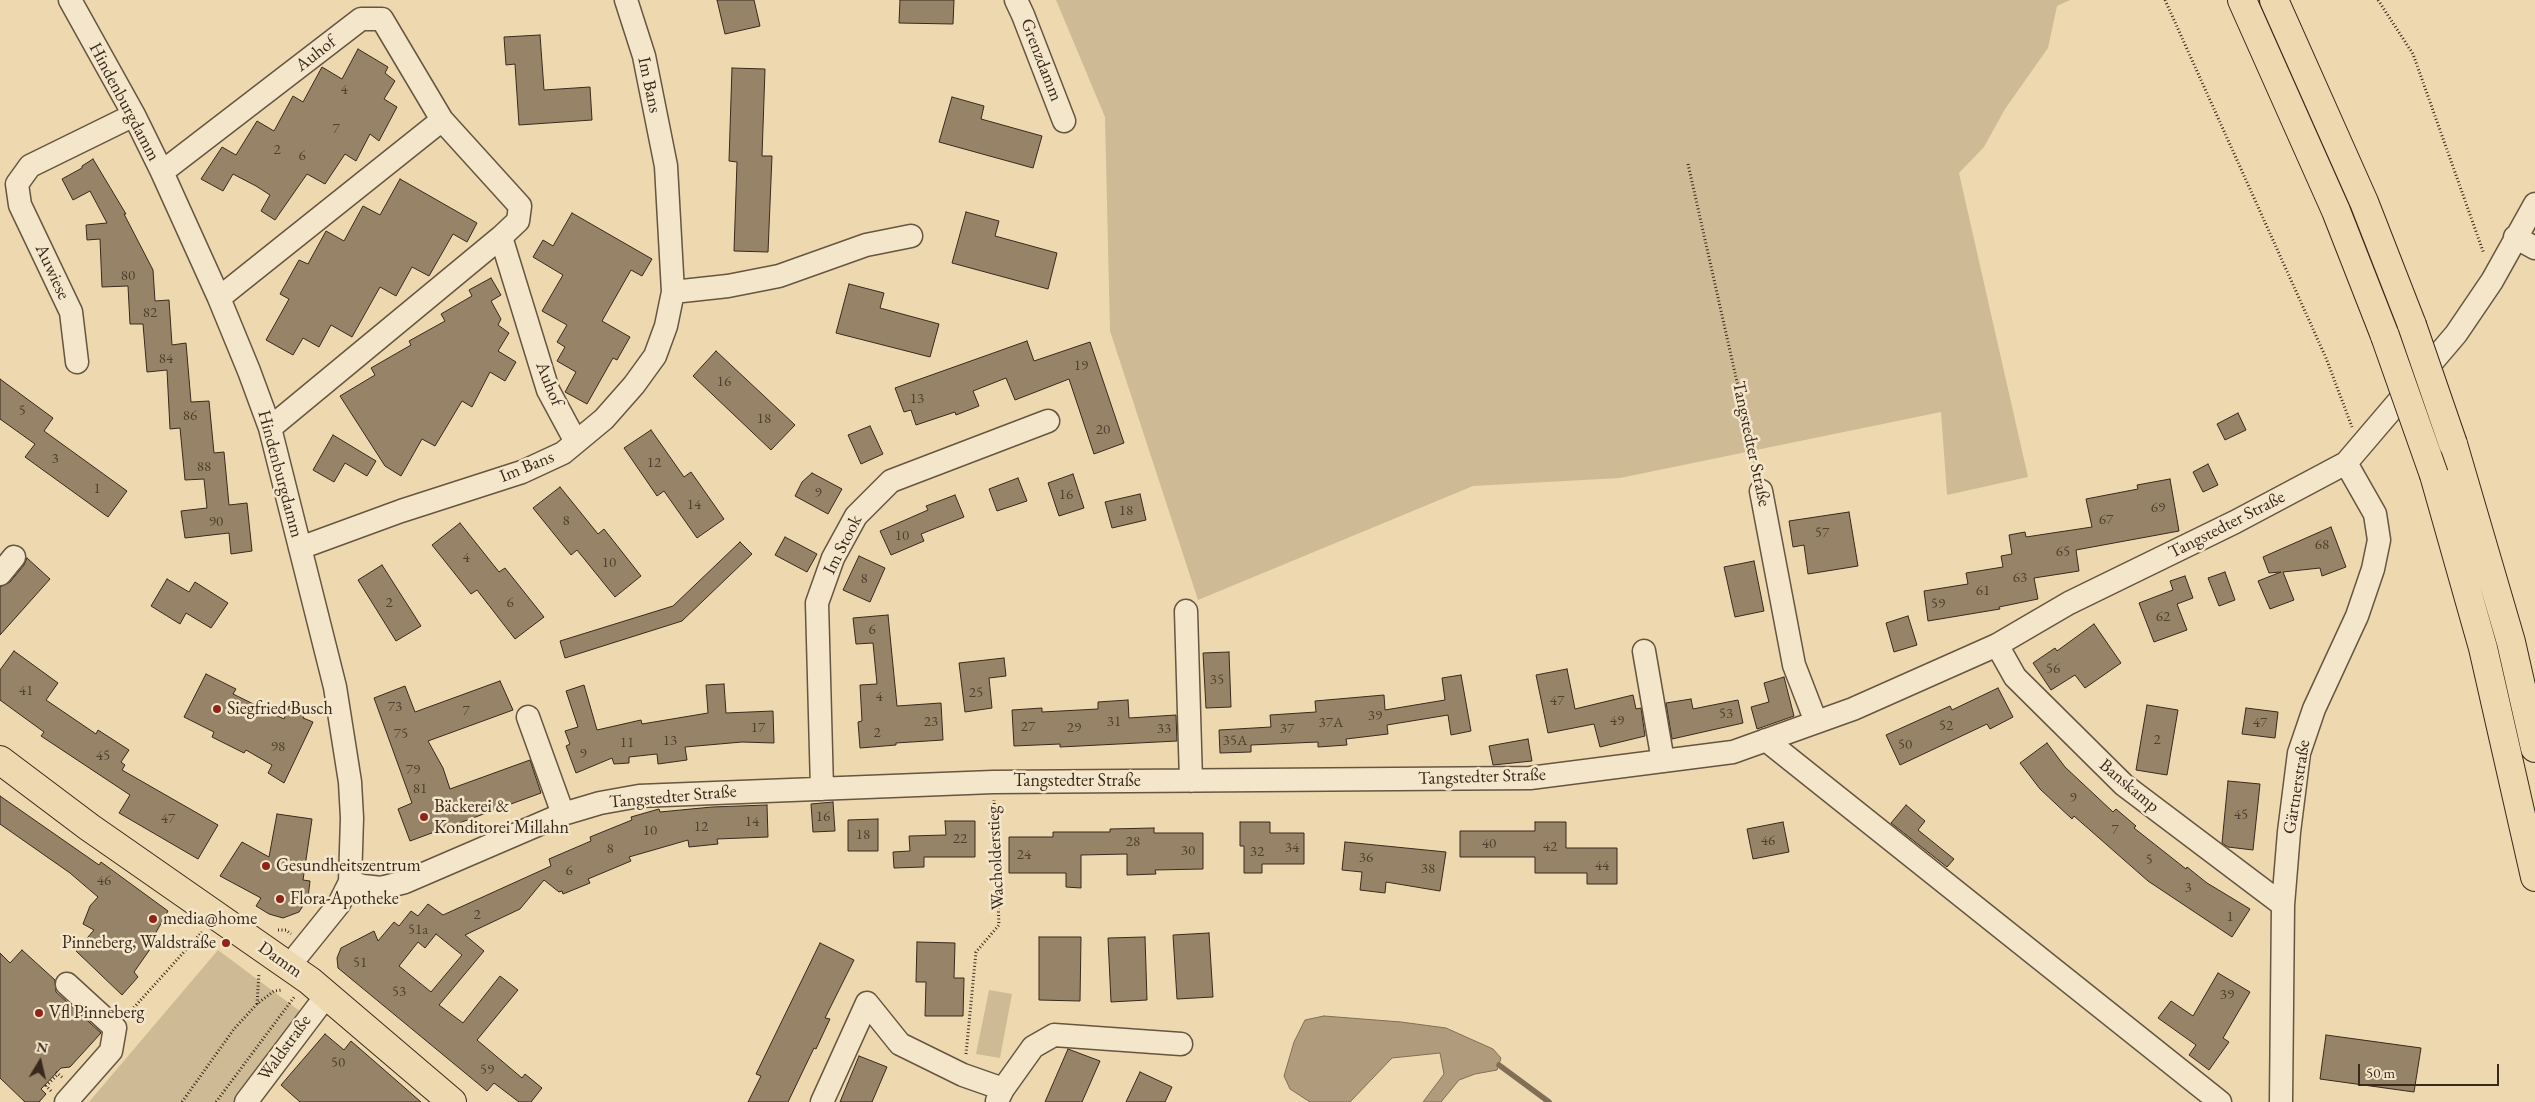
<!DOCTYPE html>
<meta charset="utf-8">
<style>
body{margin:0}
#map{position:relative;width:2535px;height:1102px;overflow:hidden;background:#eed8af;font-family:"EB Garamond",serif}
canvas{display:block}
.north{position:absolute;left:15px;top:1037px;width:50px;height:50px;-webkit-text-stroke:4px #f4e6cb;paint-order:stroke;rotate:9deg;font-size:14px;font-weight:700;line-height:20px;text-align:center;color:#39291c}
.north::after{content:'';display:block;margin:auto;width:18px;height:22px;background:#39291c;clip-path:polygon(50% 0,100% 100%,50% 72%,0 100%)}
.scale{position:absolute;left:2358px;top:1064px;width:141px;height:22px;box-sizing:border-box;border:2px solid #39291c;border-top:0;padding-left:6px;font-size:15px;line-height:18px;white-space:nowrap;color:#39291c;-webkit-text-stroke:4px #f4e6cb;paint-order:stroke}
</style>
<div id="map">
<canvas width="2535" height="1102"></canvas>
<div class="north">N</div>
<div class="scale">50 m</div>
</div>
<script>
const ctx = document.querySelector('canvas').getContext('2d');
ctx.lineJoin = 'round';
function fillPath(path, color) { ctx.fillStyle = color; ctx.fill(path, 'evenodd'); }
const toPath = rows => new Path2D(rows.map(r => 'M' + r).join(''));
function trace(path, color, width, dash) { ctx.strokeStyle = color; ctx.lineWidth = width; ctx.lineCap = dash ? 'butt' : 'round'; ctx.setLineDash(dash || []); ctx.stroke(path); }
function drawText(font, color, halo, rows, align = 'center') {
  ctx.font = font + ' "EB Garamond",serif'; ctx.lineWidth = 5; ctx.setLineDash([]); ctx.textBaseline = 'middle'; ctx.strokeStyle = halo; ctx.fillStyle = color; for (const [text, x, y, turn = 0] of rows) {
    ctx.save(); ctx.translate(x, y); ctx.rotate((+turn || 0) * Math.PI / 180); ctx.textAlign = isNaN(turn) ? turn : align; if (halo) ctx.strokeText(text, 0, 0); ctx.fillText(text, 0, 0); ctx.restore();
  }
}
const green = toPath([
 [1056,0,2070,0,2057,6,2048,48,2005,109,1984,147,1959,173,2028,477,1947,495,1941,412,1620,478,1473,486,1198,600,1110,331,1105,117],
 [218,950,301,1012,235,1102,89,1102],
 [989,990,1012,994,1000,1058,976,1054]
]);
const water = toPath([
 [1324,1016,1401,1022,1446,1028,1493,1049,1501,1058,1497,1070,1475,1074,1459,1080,1441,1102,1423,1102,1444,1074,1440,1053,1392,1058,1350,1102,1310,1102,1290,1089,1284,1076,1294,1042,1305,1020,1324,1016]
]);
const stream = toPath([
 [1499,1065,1549,1102]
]);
const building = toPath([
 [717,0,754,0,760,26,725,34,717,0],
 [900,0,954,0,953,24,899,23,900,0],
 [540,35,544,90,590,87,592,120,519,125,515,64,506,65,504,37,540,35],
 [358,49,388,67,385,73,395,81,384,99,397,107,379,141,370,134,356,161,345,154,325,184,307,174,275,220,261,211,270,195,256,186,233,174,223,191,201,179,222,147,236,155,257,121,274,131,293,96,303,102,322,67,342,79,358,49],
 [732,68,765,69,762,156,772,156,768,252,734,251,737,162,729,161,732,68],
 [952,97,984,106,981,119,1042,136,1033,168,939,142,952,97],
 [93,159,126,214,124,214,153,270,155,301,169,300,172,345,186,343,191,402,209,401,214,453,224,452,229,505,247,503,252,551,231,554,229,533,185,538,181,511,207,508,204,479,185,480,180,428,170,429,167,370,147,372,143,324,130,324,128,286,102,287,100,239,87,240,86,225,107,223,90,191,73,200,62,179,82,168,82,166,93,159],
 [400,179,477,223,467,242,453,234,429,276,412,267,396,296,380,287,352,337,331,325,319,347,303,338,293,355,266,340,289,299,280,294,299,260,308,264,326,231,344,241,363,206,380,215,400,179],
 [966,212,999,221,995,236,1057,253,1048,289,952,263,966,212],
 [572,213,652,259,642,276,631,270,602,321,630,337,617,360,613,358,587,404,565,392,576,372,557,361,565,347,557,342,567,325,542,311,563,275,533,257,543,240,553,246,572,213],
 [491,278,501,295,491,301,501,319,498,325,509,333,498,351,516,362,505,381,490,372,472,407,462,401,435,446,422,439,401,476,385,466,340,396,375,375,371,368,411,345,409,341,445,321,441,314,472,296,469,290,491,278],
 [849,284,884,293,880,308,939,324,930,357,836,333,849,284],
 [1027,341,1034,361,1090,342,1124,443,1094,454,1069,379,1015,400,1006,378,973,391,979,406,956,415,955,412,916,425,911,410,904,412,895,388,1027,341],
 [716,351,795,425,771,450,693,376,716,351],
 [0,379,53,418,44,431,127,491,108,517,25,457,35,444,0,419,0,379],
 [2238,413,2246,430,2225,440,2217,424,2238,413],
 [870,426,883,454,861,464,848,435,870,426],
 [651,430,684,477,691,472,724,519,697,538,664,491,657,496,624,448,651,430],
 [333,435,376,461,367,476,345,463,334,482,313,470,333,435],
 [2208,464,2218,485,2203,492,2193,472,2208,464],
 [812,473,842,489,828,514,795,496,802,482,812,473],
 [1073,474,1084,508,1059,516,1048,483,1073,474],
 [1018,478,1027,501,997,511,989,489,1018,478],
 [2170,479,2179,531,2076,550,2079,571,2034,578,2038,599,1999,607,2000,609,1928,621,1924,591,1968,584,1966,573,2003,567,2001,556,2012,554,2009,535,2025,532,2026,537,2092,527,2086,499,2138,489,2137,485,2170,479],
 [560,487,598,534,604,529,641,576,615,597,577,550,571,555,533,508,560,487],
 [1140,494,1146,520,1112,528,1105,502,1140,494],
 [955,495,964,517,921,534,924,541,891,555,880,531,928,510,926,506,955,495],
 [1849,512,1858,566,1808,574,1804,545,1793,547,1789,521,1849,512],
 [460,523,499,572,505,568,544,617,515,639,477,590,471,594,432,545,460,523],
 [2331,527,2346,567,2322,576,2320,568,2283,572,2294,600,2270,609,2258,581,2281,572,2269,573,2263,557,2331,527],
 [785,537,817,554,807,572,775,555,785,537],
 [740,542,752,554,682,621,565,658,560,641,673,606,740,542],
 [859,556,885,568,870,602,843,590,859,556],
 [27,558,50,579,0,635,0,587,10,582,24,565,27,558],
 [1754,561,1764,611,1735,617,1724,567,1754,561],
 [382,565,421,626,396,641,358,580,382,565],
 [2225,572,2235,600,2219,606,2208,578,2225,572],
 [2185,576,2193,598,2177,604,2187,630,2154,642,2139,603,2173,590,2170,581,2185,576],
 [167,579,189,592,195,582,228,603,211,628,186,613,180,624,151,606,167,579],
 [888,615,897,706,941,703,943,740,896,743,896,745,860,748,858,722,862,721,860,685,877,684,873,643,856,644,853,618,888,615],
 [1908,616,1917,645,1894,652,1886,623,1908,616],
 [2094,624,2121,663,2085,688,2075,675,2051,690,2033,663,2055,648,2057,651,2094,624],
 [14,651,58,683,46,700,96,734,98,730,129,750,121,762,125,765,122,770,218,825,198,859,119,813,130,795,41,736,44,732,0,700,0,670,14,651],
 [1229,652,1231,707,1206,708,1203,653,1229,652],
 [1004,658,1006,676,989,678,992,708,965,712,959,663,1004,658],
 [1567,669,1575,709,1633,695,1636,709,1641,708,1645,736,1600,747,1594,724,1548,733,1536,675,1567,669],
 [206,674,236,689,233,694,284,719,289,706,305,713,303,718,313,722,284,783,268,773,272,765,246,750,244,753,212,737,214,732,184,717,206,674],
 [1461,675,1471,731,1451,735,1448,715,1387,725,1388,734,1346,739,1347,745,1318,747,1318,742,1251,745,1251,752,1220,753,1219,730,1271,727,1270,715,1316,712,1315,701,1384,695,1385,710,1445,700,1442,678,1461,675],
 [1784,677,1794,716,1757,729,1751,707,1769,702,1764,683,1784,677],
 [500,681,513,710,428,741,443,768,450,789,530,760,541,793,410,841,398,809,412,803,374,698,405,686,415,712,500,681],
 [724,684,726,713,773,711,774,743,742,742,685,747,687,760,658,764,657,754,629,757,629,763,614,764,612,758,576,773,566,746,570,744,565,731,578,727,566,691,584,685,597,730,641,720,642,724,708,713,706,685,724,684],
 [1998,688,2013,717,1990,729,1987,724,1900,765,1886,735,1950,706,1952,710,1998,688],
 [1691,699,1693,709,1738,700,1743,723,1672,739,1666,703,1691,699],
 [1128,700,1129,718,1176,715,1177,741,1060,747,1060,744,1014,746,1012,710,1042,708,1042,712,1098,709,1098,702,1128,700],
 [2147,705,2178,710,2167,775,2136,770,2147,705],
 [2246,708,2278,712,2275,738,2242,734,2246,708],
 [1528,739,1532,761,1493,765,1489,746,1528,739],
 [2047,743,2065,767,2113,812,2116,809,2136,826,2134,828,2186,869,2187,867,2207,883,2250,909,2232,937,2148,881,2074,816,2072,819,2040,789,2020,763,2047,743],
 [2228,781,2260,784,2253,850,2228,847,2222,843,2228,781],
 [0,796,99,865,101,862,168,911,150,943,153,945,134,972,138,977,122,995,76,951,94,930,83,924,90,906,98,897,70,873,0,824,0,796],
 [833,802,835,831,813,832,811,804,833,802],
 [767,805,768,837,717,839,718,844,689,847,688,840,629,857,631,861,588,879,590,883,563,894,562,891,559,892,544,880,520,909,465,935,484,951,439,1005,463,1023,500,976,518,990,477,1040,522,1078,525,1074,542,1088,531,1102,519,1102,494,1083,487,1091,338,968,337,958,341,948,374,931,378,941,394,922,399,926,411,911,418,916,428,904,443,915,551,866,549,859,591,841,590,837,632,820,631,817,659,809,660,812,712,807,767,805],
 [436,934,462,955,431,992,399,966,418,942,425,948,436,934],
 [1906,805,1925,821,1918,830,1954,859,1947,867,1891,823,1906,805],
 [277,814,312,819,303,880,310,881,308,898,299,912,283,918,269,914,256,906,261,898,220,876,242,842,269,857,277,814],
 [878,819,878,851,848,851,848,820,878,819],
 [945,821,975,821,975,857,924,857,924,867,894,868,893,852,910,851,909,836,946,835,945,821],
 [1240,822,1270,822,1270,833,1304,833,1304,864,1262,864,1262,873,1244,873,1244,846,1240,846,1240,822],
 [1535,822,1566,822,1566,848,1617,848,1617,884,1587,884,1587,873,1535,873,1535,857,1460,857,1460,831,1535,831,1535,822],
 [1783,822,1789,852,1753,859,1747,829,1783,822],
 [1154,828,1154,833,1203,833,1203,869,1155,870,1156,874,1127,875,1127,854,1081,855,1081,888,1066,887,1066,873,1009,873,1009,837,1053,837,1053,832,1110,832,1110,829,1154,828],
 [1345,842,1446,852,1440,891,1386,882,1385,893,1360,890,1362,872,1342,870,1345,842],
 [1209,933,1213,997,1177,999,1173,935,1209,933],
 [1039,937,1081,937,1080,1001,1039,1000,1039,937],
 [1145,937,1147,1000,1111,1002,1108,938,1145,937],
 [917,942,955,943,954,978,964,978,963,1016,925,1016,926,982,916,982,917,942],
 [820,943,854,960,825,1018,830,1019,816,1049,814,1048,788,1102,748,1102,761,1076,756,1074,820,943],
 [22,950,55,980,56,992,101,1033,70,1067,61,1068,41,1089,46,1094,39,1102,25,1102,0,1078,0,953,10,963,22,950],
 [2218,973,2250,992,2223,1038,2229,1042,2209,1070,2189,1055,2196,1045,2158,1018,2171,1001,2193,1016,2218,973],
 [325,1034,344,1050,351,1041,421,1102,300,1102,281,1085,325,1034],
 [2326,1035,2421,1048,2414,1092,2320,1079,2326,1035],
 [1068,1049,1100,1061,1082,1102,1045,1102,1068,1049],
 [859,1056,887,1067,872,1102,840,1102,859,1056],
 [1140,1072,1172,1087,1165,1102,1126,1102,1140,1072]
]);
const path = toPath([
 [2165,0,2326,358,2352,427],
 [2378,0,2413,54,2484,254],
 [1688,164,1757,471],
 [278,930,286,930,291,934],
 [257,1004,259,973],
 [129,1013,202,932],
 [966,1054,976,952,999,925,994,800],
 [56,1072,63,1078],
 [51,1091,46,1086,58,1074],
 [182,1102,234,1029,257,1004,274,991,282,990],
 [216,1102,295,996]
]);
const minor = toPath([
 [70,0,134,115,162,172,219,298,249,371,270,428,335,687,350,782,352,818,350,882,339,904,289,966],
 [1016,0,1023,15,1064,121],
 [162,172,361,19,382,19,442,120,520,206,518,221,501,237,270,428],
 [501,237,548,390,576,442],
 [2515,237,2535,248],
 [673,292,728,286,779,276,866,245,911,236],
 [219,298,442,120],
 [77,362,71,312,20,205,17,184,30,166,134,115],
 [1761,491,1794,665,1816,722],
 [300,548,401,511,522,472,563,453,604,419,634,385,655,356,666,326,673,292,666,166,644,56,626,0],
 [0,574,14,557],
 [1186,611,1191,781],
 [1997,645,2015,677,2124,785,2283,905],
 [1644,651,1663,761],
 [528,717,563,814],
 [1766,740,2220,1102],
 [822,789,817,603,833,558,856,516,891,481,1048,421],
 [350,882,363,886,381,888,405,882,563,814,600,803,639,796,993,782,1530,778,1733,752,1853,709,1997,645,2069,603,2235,522,2346,463,2456,334,2492,281,2535,204],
 [997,1101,1003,1089,1033,1047,1054,1035,1181,1044],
 [66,1102,111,1051,115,1028,67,984],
 [246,1102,326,996],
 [822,1102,867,1003,900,1044,963,1075,1003,1089],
 [2281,1102,2283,905,2289,832,2299,753,2314,709,2357,616,2373,569,2379,540,2375,514,2346,463]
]);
const major = toPath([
 [0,760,89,827,310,981,452,1102]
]);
const highway = toPath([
 [2242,0,2336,211,2385,336],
 [2274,0,2364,202,2412,325],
 [2453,444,2511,642,2535,748],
 [2434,475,2483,648,2535,877]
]);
const highwayBridge = toPath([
 [2412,325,2453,444],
 [2385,336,2434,475]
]);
const markers = [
 [217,709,5,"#8f2418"],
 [424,817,5,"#8f2418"],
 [266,866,5,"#8f2418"],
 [280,899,5,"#8f2418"],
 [153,919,5,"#8f2418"],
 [226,943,5,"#8f2418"],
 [39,1013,5,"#8f2418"]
];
const numberNames = [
 ["4",344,90],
 ["7",336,129],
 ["2",277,150],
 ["6",302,156],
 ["80",128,276],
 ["82",150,313],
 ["84",166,359],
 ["19",1081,366],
 ["16",724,382],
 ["13",917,399],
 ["5",22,411],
 ["86",190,416],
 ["18",764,419],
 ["20",1103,430],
 ["3",55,459],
 ["12",654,463],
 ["88",204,467],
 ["1",97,489],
 ["9",818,493],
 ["16",1066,495],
 ["14",694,505],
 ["69",2158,508],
 ["18",1126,511],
 ["67",2106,520],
 ["8",566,521],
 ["90",216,522],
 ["57",1822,533],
 ["10",902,536],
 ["68",2322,545],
 ["65",2063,552],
 ["4",466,558],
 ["10",609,563],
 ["63",2020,578],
 ["8",864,579],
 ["61",1983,591],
 ["2",389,603],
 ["6",510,603],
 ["59",1938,604],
 ["62",2163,617],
 ["6",872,630],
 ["56",2053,669],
 ["35",1217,680],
 ["41",26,691],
 ["25",976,693],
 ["4",879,697],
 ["47",1557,701],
 ["73",395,707],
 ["7",466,711],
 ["53",1726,714],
 ["39",1375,716],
 ["49",1617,721],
 ["23",931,722],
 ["31",1114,722],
 ["37A",1331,723],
 ["47",2260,723],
 ["52",1946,726],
 ["27",1028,727],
 ["17",758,728],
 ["29",1074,728],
 ["33",1164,729],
 ["37",1287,729],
 ["2",877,733],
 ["75",401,734],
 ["2",2157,740],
 ["13",670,741],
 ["35A",1235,741],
 ["11",627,743],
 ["50",1905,745],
 ["98",278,747],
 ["9",583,754],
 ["45",103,756],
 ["79",413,770],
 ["81",420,789],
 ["9",2073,798],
 ["45",2241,815],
 ["16",823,817],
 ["47",168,819],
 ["14",752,822],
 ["12",701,827],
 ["7",2115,830],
 ["10",650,831],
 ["18",863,835],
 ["22",960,839],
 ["46",1768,841],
 ["28",1133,842],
 ["40",1489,844],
 ["42",1550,847],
 ["34",1292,848],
 ["8",610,849],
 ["30",1188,851],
 ["32",1257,852],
 ["24",1024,855],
 ["36",1366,858],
 ["5",2149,860],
 ["44",1602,866],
 ["38",1428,869],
 ["6",569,871],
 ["46",104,881],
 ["3",2188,888],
 ["2",477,915],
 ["1",2230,917],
 ["51a",418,930],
 ["51",360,963],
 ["53",399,992],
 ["39",2227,995],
 ["50",338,1063],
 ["59",487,1070]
];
const streetNames = [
 ["Auhof",316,54,-38],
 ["Grenzdamm",1041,60,69],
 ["Im Bans",649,85,78],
 ["Hindenburgdamm",124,102,62],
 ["Auwiese",52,272,65],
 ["Auhof",549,384,68],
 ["Tangstedter Straße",1751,444,78],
 ["Im Bans",527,467,-22],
 ["Hindenburgdamm",280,474,75],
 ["Tangstedter Straße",2227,525,-27],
 ["Im Stook",843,545,-63],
 ["Tangstedter Straße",1482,777,-2],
 ["Tangstedter Straße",1077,781],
 ["Banskamp",2129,786,40],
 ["Gärtnerstraße",2297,787,-81],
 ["Tangstedter Straße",673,797,-5],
 ["Wacholderstieg",996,858,-93],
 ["Damm",280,960,35],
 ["Waldstraße",285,1048,-54]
];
const poiNames = [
 ["Siegfried Busch",227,709],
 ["Bäckerei &",434,807],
 ["Konditorei Millahn",434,828],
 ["Gesundheitszentrum",276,866],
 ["Flora-Apotheke",290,899],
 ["media@home",163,919],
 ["Pinneberg, Waldstraße",216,943,"right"],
 ["Vfl Pinneberg",49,1013]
];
fillPath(green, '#cfba96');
fillPath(water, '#b09c7d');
trace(water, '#806e56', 1);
trace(stream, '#806e56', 5.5);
fillPath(building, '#978468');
trace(building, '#39291c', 1);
trace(minor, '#665541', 25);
trace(major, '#39291c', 30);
trace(highway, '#39291c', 30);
trace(path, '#39291c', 3, [1, 2.5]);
trace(minor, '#f4e6cb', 22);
trace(major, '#eed8af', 28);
trace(highway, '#eed8af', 28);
trace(highwayBridge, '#39291c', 30, []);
trace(highwayBridge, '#eed8af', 28);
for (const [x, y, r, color] of markers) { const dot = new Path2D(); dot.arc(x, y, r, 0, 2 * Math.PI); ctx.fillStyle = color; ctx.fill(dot); trace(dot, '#f4e6cb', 2); }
drawText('15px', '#50402f', null, numberNames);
drawText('18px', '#39291c', '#f4e6cb', streetNames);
drawText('18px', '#39291c', '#f4e6cb', poiNames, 'left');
</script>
